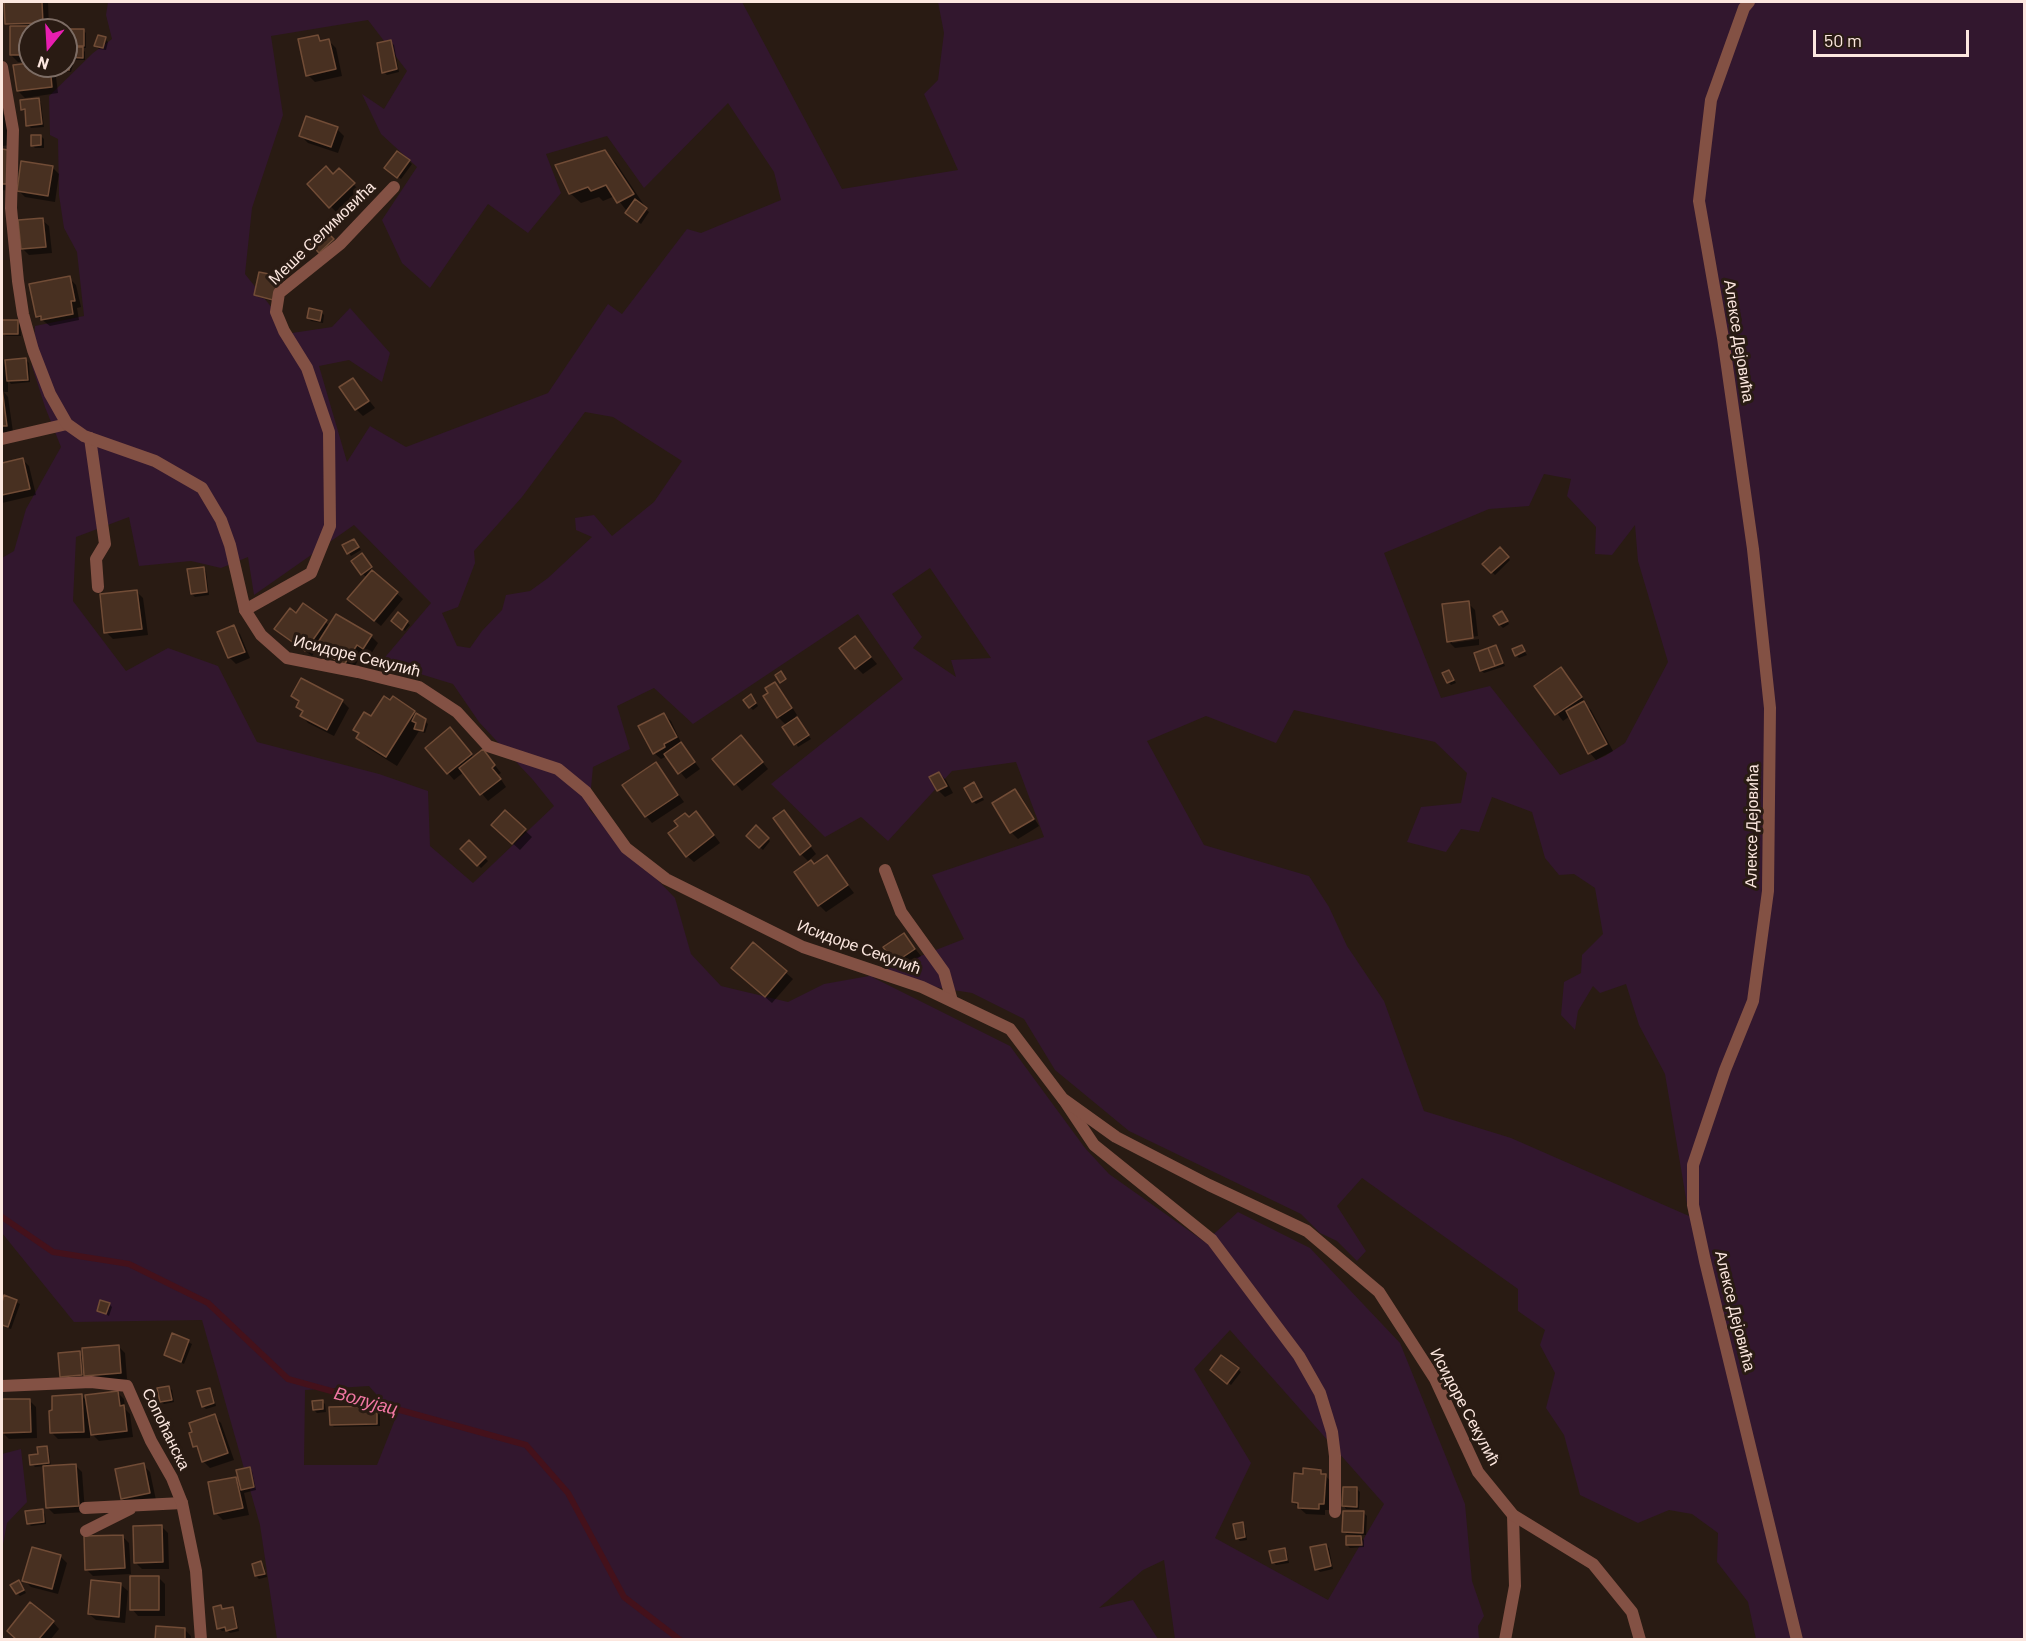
<!DOCTYPE html>
<meta charset="utf-8">
<style>
body{margin:0}
#map{position:relative;width:2026px;height:1641px;overflow:hidden;background:#291b13;font-family:Barlow,sans-serif}
canvas{display:block}
.frame{position:absolute;inset:0;border:3px solid #fce7df;pointer-events:none}
.north{position:absolute;left:18px;top:18px;width:60px;height:60px;box-sizing:border-box;background:#291b13;border:2px solid #7d6d65;border-radius:50%;rotate:198deg;font-size:16px;font-weight:700;line-height:24px;text-align:center;color:#fce7df}
.north::after{content:'';display:block;margin:auto;width:21px;height:27px;background:#e81eb1;clip-path:polygon(50% 0,100% 100%,50% 72%,0 100%)}
.scale{position:absolute;left:1813px;top:30px;width:156px;height:27px;box-sizing:border-box;border:3px solid #fce7df;border-top:0;padding-left:8px;font-size:18px;line-height:21px;white-space:nowrap;color:#fce7df;-webkit-text-stroke:4px #291b13;paint-order:stroke}
</style>
<div id="map">
<canvas width="2026" height="1641"></canvas>
<div class="frame"></div>
<div class="north">N</div>
<div class="scale">50 m</div>
</div>
<script>
const ctx = document.querySelector('canvas').getContext('2d');
ctx.lineJoin = 'round';
function fillPath(path, color) { ctx.fillStyle = color; ctx.fill(path, 'evenodd'); }
const toPath = rows => new Path2D(rows.map(r => 'M' + r).join(''));
function trace(path, color, width, dash) { ctx.strokeStyle = color; ctx.lineWidth = width; ctx.lineCap = dash ? 'butt' : 'round'; ctx.setLineDash(dash || []); ctx.stroke(path); }
function drawText(font, color, halo, rows, align = 'center') {
  ctx.font = font + ' Barlow,sans-serif'; ctx.lineWidth = 6; ctx.setLineDash([]); ctx.textBaseline = 'middle'; ctx.strokeStyle = halo; ctx.fillStyle = color; for (const [text, x, y, turn = 0] of rows) {
    ctx.save(); ctx.translate(x, y); ctx.rotate((+turn || 0) * Math.PI / 180); ctx.textAlign = isNaN(turn) ? turn : align; if (halo) ctx.strokeText(text, 0, 0); ctx.fillText(text, 0, 0); ctx.restore();
  }
}
const green = toPath([
 [108,2,742,2,842,189,958,170,924,94,938,80,944,33,938,2,2024,2,2024,1639,1756,1639,1748,1602,1717,1562,1718,1533,1692,1514,1669,1510,1638,1523,1580,1495,1564,1435,1546,1408,1555,1373,1540,1345,1545,1330,1518,1311,1518,1289,1362,1178,1337,1206,1366,1251,1357,1261,1337,1241,1320,1233,1301,1214,1129,1131,1055,1070,1024,1019,972,993,872,977,1010,1046,1085,1148,1109,1174,1205,1242,1238,1212,1310,1248,1400,1343,1465,1504,1472,1581,1484,1616,1478,1626,1479,1639,1175,1639,1164,1560,1143,1570,1099,1608,1133,1600,1158,1639,277,1639,260,1525,202,1320,74,1322,2,1233,2,558,14,551,26,509,61,447,45,407,32,366,35,326,84,316,77,252,64,228,59,195,58,139,50,135,49,96,93,53,112,39,106,15],
 [368,20,407,71,384,109,362,94,381,134,417,167,382,220,402,263,430,288,488,204,528,233,561,193,546,154,607,136,644,188,728,103,774,172,781,200,701,233,687,229,622,314,608,304,548,393,406,447,370,426,347,462,319,366,349,360,382,382,390,353,350,308,332,327,292,333,245,274,252,208,283,115,271,36],
 [585,412,613,417,682,461,654,502,612,536,594,515,575,518,576,530,592,537,548,578,530,591,506,595,502,610,482,631,470,648,457,646,442,613,458,607,475,563,474,551,522,497],
 [1544,474,1571,479,1567,496,1596,527,1595,554,1612,555,1635,525,1638,561,1668,662,1625,743,1605,756,1560,775,1490,686,1441,698,1384,553,1489,509,1529,506],
 [129,517,139,566,191,561,221,568,248,557,254,595,354,525,431,603,381,662,453,684,479,722,533,780,554,806,473,883,430,846,428,791,379,774,257,742,218,666,168,648,126,671,73,601,76,537],
 [930,568,991,658,951,660,956,677,913,648,922,637,892,594],
 [858,614,903,679,771,784,825,837,861,817,888,841,952,771,1016,762,1044,837,932,875,964,939,869,976,824,984,788,1002,721,986,691,954,675,898,589,809,593,767,630,749,617,706,654,688,693,724],
 [1294,710,1435,742,1467,773,1461,803,1421,807,1407,842,1446,852,1461,829,1479,832,1492,797,1532,812,1545,858,1559,875,1574,874,1595,888,1603,934,1582,955,1581,973,1564,982,1561,1015,1575,1030,1578,1011,1593,986,1600,993,1626,984,1639,1025,1665,1074,1689,1216,1511,1138,1424,1111,1384,1001,1347,946,1329,907,1309,876,1204,845,1147,741,1206,716,1276,743],
 [1230,1330,1384,1504,1328,1600,1215,1538,1251,1463,1194,1369],
 [369,1386,396,1417,377,1465,304,1465,305,1390],
 [21,1449,27,1502,7,1523,2,1550,2,1454]
]);
const shadow = toPath([
 [6,2,48,2,49,28,53,30,30,30,30,62,18,62,11,55,11,28,7,23],
 [83,30,86,33,86,48,82,48,85,52,85,60,68,60,73,65,71,72,60,70,58,66,66,66,66,48,68,49,66,46,66,31],
 [318,37,323,42,329,41,336,48,342,76,315,82,308,75],
 [105,39,108,42,106,50,99,49,96,46],
 [391,42,394,45,399,72,387,75,384,72],
 [30,64,30,66,52,66,55,69,58,93,25,98,18,91],
 [38,100,41,103,44,127,31,128,28,125,26,112,22,109],
 [2,113,6,117,10,145,2,146],
 [307,118,337,129,344,136,338,153,308,143,301,136],
 [41,136,44,139,44,148,35,148,32,145],
 [2,151,8,151,14,191,2,190],
 [605,152,616,163,644,205,642,206,649,212,641,224,630,215,615,196,603,201,599,197,581,203,570,193],
 [409,161,412,164,401,179,389,171],
 [52,167,59,174,55,202,25,197,18,190],
 [339,170,360,191,337,213,309,184,333,176],
 [42,220,49,226,52,253,29,255,22,248],
 [69,278,76,285,81,307,77,308,79,320,50,326,37,316],
 [278,278,281,281,275,302,258,297,255,294],
 [321,312,324,315,323,323,311,321,308,318],
 [17,321,20,324,21,336,6,336,3,333],
 [2,358,5,361,26,360,29,363,30,382,11,384,8,380,8,392,4,392,8,397,13,432,2,441],
 [353,380,375,408,363,416,356,409],
 [22,459,29,466,36,495,2,503,2,464],
 [354,540,361,550,351,556,349,553],
 [1500,549,1510,560,1495,575,1484,564],
 [365,558,374,571,372,572,403,599,381,626,356,606,367,578,363,574],
 [203,568,206,571,209,595,195,597,192,594],
 [137,592,143,598,148,635,113,639,106,632],
 [1468,603,1475,610,1478,636,1452,640,1452,643,1479,639,1479,645,1455,648,1448,641],
 [304,605,330,626,371,636,378,643,371,654,364,650,352,671,324,654,318,648,312,656,283,635],
 [1502,613,1509,624,1503,628,1500,625],
 [398,614,410,625,405,631,396,623],
 [233,627,240,634,250,658,236,664,229,657],
 [855,638,877,664,863,674,857,668],
 [1521,646,1527,655,1519,658,1516,655],
 [1496,647,1505,666,1484,673,1481,670],
 [1561,669,1587,704,1586,705,1591,710,1613,751,1596,760,1590,753,1570,716,1563,721,1536,686],
 [1449,671,1456,683,1451,685,1448,682],
 [775,684,781,690,797,715,795,717,811,739,798,747,786,725,778,717,770,694],
 [293,696,342,701,349,708,334,736,308,723,302,716,304,712,298,707,300,703],
 [754,699,758,706,753,710,750,707],
 [414,712,428,724,425,733,419,731,397,766,368,748,358,738,360,735,355,729,372,718],
 [664,715,671,721,682,745,700,769,686,779,667,756,661,759,654,753],
 [457,736,474,758,489,758,501,773,498,775,506,787,488,801,464,772,454,780,448,773],
 [748,744,768,769,742,791,715,759],
 [656,764,684,802,652,823,646,816],
 [939,773,946,780,953,793,945,797,938,790],
 [974,784,984,800,976,804,973,801],
 [1015,791,1022,798,1039,826,1018,839,1011,832],
 [505,812,532,837,520,850,499,831],
 [689,819,703,820,720,843,694,862,687,856],
 [790,819,816,854,808,861,801,854],
 [756,827,770,841,763,850,748,836],
 [469,842,488,861,481,868,462,849],
 [826,857,854,893,826,912,819,905,814,865],
 [904,935,921,956,902,969,885,947],
 [753,944,793,979,772,1003,739,975],
 [5,1297,20,1304,11,1329,2,1326,2,1306],
 [109,1304,112,1307,109,1316,99,1310],
 [173,1335,192,1344,184,1364,165,1355],
 [118,1346,125,1353,127,1379,68,1383,61,1377,79,1353,84,1358],
 [1238,1369,1241,1372,1231,1385,1215,1373],
 [169,1387,172,1390,174,1402,164,1404,161,1402],
 [209,1389,212,1392,216,1406,206,1409,203,1406],
 [117,1392,124,1399,125,1409,130,1414,133,1437,99,1441,90,1432,90,1438,58,1439,52,1433,82,1396,88,1402],
 [29,1400,36,1407,37,1438,9,1439,2,1432,2,1401],
 [322,1401,325,1404,326,1412,317,1413,314,1410],
 [377,1407,380,1410,380,1426,334,1427,331,1424],
 [214,1416,221,1423,234,1460,210,1468,203,1461,200,1451,195,1446,194,1433],
 [46,1448,49,1451,51,1467,75,1465,82,1472,85,1512,54,1514,47,1507,45,1466,35,1467,32,1464],
 [143,1465,150,1472,156,1500,129,1505,122,1499],
 [249,1468,252,1471,256,1490,244,1493,249,1515,223,1520,216,1513,236,1478,240,1483],
 [1320,1471,1333,1483,1330,1510,1325,1510,1325,1515,1306,1514,1293,1502,1304,1475],
 [1357,1489,1360,1492,1359,1509,1346,1509,1344,1506],
 [42,1511,45,1514,46,1524,31,1526,28,1523],
 [1364,1513,1367,1516,1366,1535,1358,1535,1364,1540,1364,1547,1350,1548,1347,1545,1356,1537,1356,1535,1347,1534,1344,1532],
 [1242,1524,1245,1527,1247,1540,1240,1541,1237,1538],
 [161,1526,168,1533,169,1569,142,1569,136,1563],
 [122,1536,129,1543,131,1574,93,1576,86,1569],
 [1326,1545,1329,1548,1333,1569,1320,1572,1317,1569],
 [1284,1550,1287,1553,1289,1563,1276,1565,1273,1562],
 [60,1556,67,1563,58,1594,31,1587,24,1580],
 [261,1563,264,1566,267,1577,259,1579,256,1576],
 [158,1577,165,1584,165,1616,138,1616,132,1609],
 [19,1582,26,1593,20,1596,17,1593],
 [121,1585,128,1591,125,1623,96,1620,89,1614],
 [221,1607,224,1610,232,1609,235,1612,239,1631,230,1633,227,1630,222,1631,219,1628],
 [53,1622,59,1629,50,1640,18,1640],
 [184,1629,191,1636,191,1640,157,1640]
]);
const stream = toPath([
 [2,1217,53,1252,129,1264,208,1303,288,1379,526,1445,568,1493,624,1597,680,1640]
]);
const building = toPath([
 [4,2,42,2,43,23,5,24,4,2],
 [10,26,51,26,51,30,30,30,30,55,10,55,10,26],
 [63,29,84,29,84,46,66,46,66,30,63,29],
 [98,35,106,37,103,48,94,46,98,35],
 [318,35,320,41,329,39,336,69,306,76,298,39,318,35],
 [391,40,397,69,382,73,377,43,391,40],
 [66,47,83,47,83,58,66,57,66,47],
 [66,59,71,61,69,70,56,67,66,66,66,59],
 [30,63,30,66,50,66,52,87,17,91,13,65,30,63],
 [39,98,42,124,26,126,25,109,21,110,20,100,39,98],
 [306,116,338,127,331,147,299,136,306,116],
 [31,135,41,135,41,145,31,146,31,135],
 [2,149,8,150,8,184,2,184,2,149],
 [605,150,634,194,617,203,606,185,591,191,588,187,569,194,555,165,605,150],
 [397,151,410,160,397,178,384,168,397,151],
 [21,161,53,166,48,196,17,191,21,161],
 [326,166,333,174,339,168,355,183,329,208,307,184,326,166],
 [635,199,647,208,637,222,625,213,635,199],
 [43,218,46,247,21,249,18,220,43,218],
 [323,228,334,239,319,253,308,241,323,228],
 [259,272,279,276,273,300,254,295,259,272],
 [70,276,75,301,71,301,73,314,41,320,41,316,36,317,29,284,70,276],
 [309,308,322,311,320,321,307,318,309,308],
 [2,320,18,320,18,334,2,334,2,320],
 [26,358,28,380,7,381,5,360,26,358],
 [353,378,369,401,355,410,339,387,353,378],
 [2,388,7,426,2,426,2,388],
 [23,458,30,489,2,495,2,463,23,458],
 [354,539,359,547,347,554,342,545,354,539],
 [1500,547,1509,557,1491,573,1482,564,1500,547],
 [362,553,372,567,361,575,351,561,362,553],
 [204,567,207,592,191,594,187,569,204,567],
 [372,570,398,592,374,621,347,599,372,570],
 [137,590,142,629,104,633,100,594,137,590],
 [1469,601,1473,638,1447,642,1442,604,1469,601],
 [303,603,327,620,305,651,274,629,290,608,296,613,303,603],
 [1502,611,1508,621,1499,625,1493,616,1502,611],
 [398,612,408,621,402,630,391,621,398,612],
 [336,614,372,635,363,649,357,645,344,665,315,647,336,614],
 [234,625,245,652,228,658,217,632,234,625],
 [855,636,871,657,855,669,839,648,855,636],
 [1496,645,1503,663,1495,666,1488,648,1496,645],
 [1522,645,1525,651,1515,656,1512,649,1522,645],
 [1488,648,1495,666,1480,671,1474,653,1488,648],
 [1561,667,1582,697,1555,715,1534,686,1561,667],
 [1449,670,1454,680,1447,683,1442,673,1449,670],
 [781,671,786,679,780,683,775,675,781,671],
 [301,678,343,700,327,730,300,716,303,711,296,707,299,701,291,696,301,678],
 [775,682,792,708,777,718,763,696,768,693,765,688,775,682],
 [751,694,756,703,749,708,743,700,751,694],
 [384,696,390,700,393,696,415,711,386,757,356,738,359,733,353,730,364,712,371,716,384,696],
 [1584,701,1607,744,1588,754,1566,711,1584,701],
 [416,713,426,719,423,731,414,729,416,723,412,721,416,713],
 [664,713,677,737,664,744,665,747,653,754,638,726,664,713],
 [797,717,809,735,794,745,782,727,797,717],
 [450,727,472,754,447,774,425,748,450,727],
 [741,735,763,762,734,785,712,759,741,735],
 [681,742,695,762,678,774,664,754,681,742],
 [483,749,495,765,492,768,501,779,480,795,459,768,483,749],
 [656,762,678,795,645,817,622,785,656,762],
 [939,772,947,786,937,791,929,777,939,772],
 [974,782,982,797,972,802,964,788,974,782],
 [1015,789,1034,819,1010,833,992,803,1015,789],
 [505,810,526,829,512,844,491,825,505,810],
 [784,810,811,846,800,855,773,818,784,810],
 [696,811,714,835,686,857,668,833,678,826,674,821,685,813,689,817,696,811],
 [756,825,769,838,759,848,746,836,756,825],
 [469,840,486,857,477,866,460,849,469,840],
 [827,855,848,885,818,906,794,872,811,860,814,864,827,855],
 [904,933,915,949,894,963,883,947,904,933],
 [753,942,787,971,765,997,731,968,753,942],
 [4,1295,17,1300,8,1327,2,1325,2,1302,4,1295],
 [100,1300,110,1303,106,1314,97,1311,100,1300],
 [172,1333,189,1340,181,1362,164,1355,172,1333],
 [119,1345,121,1373,84,1376,82,1348,119,1345],
 [80,1351,82,1375,60,1377,58,1353,80,1351],
 [1221,1355,1239,1368,1227,1384,1210,1370,1221,1355],
 [169,1386,172,1400,160,1402,157,1388,169,1386],
 [210,1388,214,1403,202,1407,197,1391,210,1388],
 [118,1391,120,1406,124,1405,127,1431,91,1435,85,1395,118,1391],
 [82,1394,84,1432,50,1433,49,1411,52,1410,52,1396,82,1394],
 [2,1399,30,1399,31,1432,2,1433,2,1399],
 [323,1400,323,1409,313,1410,312,1401,323,1400],
 [377,1406,377,1424,330,1425,329,1407,377,1406],
 [215,1414,228,1453,202,1462,197,1446,193,1447,189,1433,192,1432,189,1423,215,1414],
 [47,1446,49,1463,30,1465,29,1455,38,1454,37,1447,47,1446],
 [144,1463,150,1493,121,1499,115,1469,144,1463],
 [76,1464,79,1506,46,1508,43,1466,76,1464],
 [250,1467,254,1487,241,1490,236,1470,250,1467],
 [1303,1468,1321,1470,1321,1474,1326,1474,1324,1504,1319,1504,1319,1509,1298,1508,1298,1503,1292,1502,1294,1473,1303,1474,1303,1468],
 [236,1477,243,1508,214,1514,208,1482,236,1477],
 [1343,1487,1357,1487,1357,1507,1342,1506,1343,1487],
 [43,1509,44,1522,27,1524,25,1511,43,1509],
 [1343,1511,1364,1511,1363,1533,1342,1532,1343,1511],
 [1243,1522,1245,1537,1236,1539,1233,1524,1243,1522],
 [162,1525,163,1562,134,1563,133,1526,162,1525],
 [123,1535,125,1568,85,1570,84,1536,123,1535],
 [1346,1536,1361,1536,1362,1545,1346,1545,1346,1536],
 [1326,1544,1331,1566,1315,1570,1310,1547,1326,1544],
 [32,1547,61,1555,52,1589,22,1581,32,1547],
 [1285,1548,1287,1560,1272,1563,1269,1551,1285,1548],
 [261,1561,265,1574,255,1576,252,1564,261,1561],
 [130,1576,159,1576,159,1610,130,1610,130,1576],
 [19,1580,24,1590,16,1594,10,1585,19,1580],
 [91,1580,121,1583,119,1617,88,1614,91,1580],
 [30,1602,54,1621,38,1640,17,1640,7,1631,30,1602],
 [221,1605,222,1609,233,1607,237,1628,226,1631,225,1627,217,1629,213,1607,221,1605],
 [156,1626,185,1628,185,1640,155,1640,156,1626]
]);
const service = toPath([
 [90,438,105,544,96,559,98,587],
 [885,870,901,912,944,972,952,1001],
 [85,1508,182,1503],
 [86,1531,130,1509],
 [1505,1640,1515,1586,1513,1515]
]);
const minor = toPath([
 [2,439,67,424],
 [245,610,311,573,330,526,329,432,307,368,284,331,276,312,279,293,340,244,394,187],
 [1064,1100,1094,1145,1212,1240,1299,1356,1320,1393,1332,1432,1335,1456,1335,1512],
 [2,1386,91,1382,127,1386,151,1441,172,1478,182,1503,196,1571,201,1640]
]);
const tertiary = toPath([
 [1749,2,1744,8,1711,100,1699,201,1723,338,1753,549,1770,708,1768,891,1753,1001,1725,1070,1693,1165,1693,1205,1705,1261,1797,1640],
 [2,67,13,130,11,208,18,281,23,314,33,350,50,394,67,424,84,436,155,461,202,488,221,520,230,545,245,610,261,635,287,658,358,672,419,687,457,712,488,746,558,769,586,792,626,848,666,879,803,947,922,987,1010,1029,1063,1099,1116,1137,1209,1185,1307,1231,1379,1292,1435,1379,1478,1472,1513,1515,1593,1564,1632,1612,1640,1640]
]);
const streetNames = [
 ["Меше Селимовића",322,233,-44],
 ["Алексе Дејовића",1739,341,81],
 ["Исидоре Секулић",357,656,14],
 ["Алексе Дејовића",1752,826,-89],
 ["Исидоре Секулић",859,947,20],
 ["Алексе Дејовића",1735,1311,76],
 ["Исидоре Секулић",1465,1407,62],
 ["Сопоћанска",166,1429,64]
];
const waterNames = [
 ["Волујац",366,1401,15]
];
fillPath(green, '#32172e');
fillPath(shadow, '#0007');
trace(stream, '#44111b', 6);
fillPath(building, '#483021');
trace(building, '#714c36', 1.5);
trace(service, '#835144', 12);
trace(minor, '#835144', 12);
trace(tertiary, '#835144', 12);
drawText('16px', '#fce7df', '#291b13', streetNames);
drawText('italic 18px', '#f177a3', '#291b13', waterNames);
</script>
